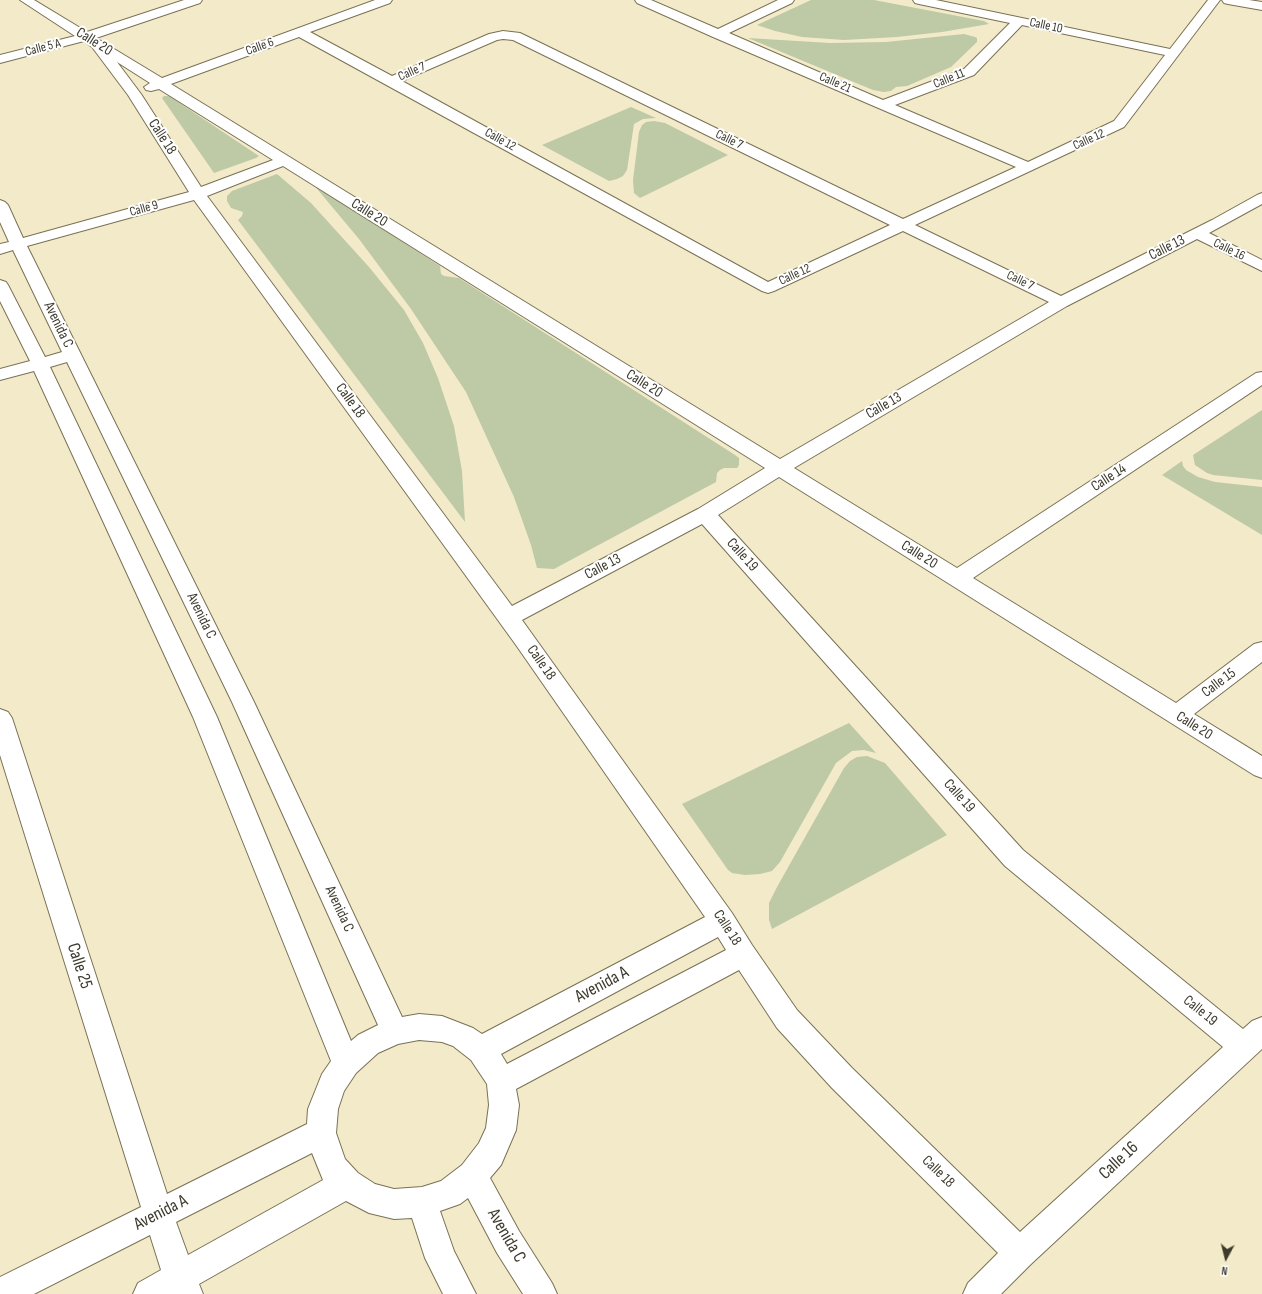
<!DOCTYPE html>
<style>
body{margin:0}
#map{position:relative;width:1262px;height:1294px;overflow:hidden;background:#f3eaca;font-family:"Sofia Sans Condensed",sans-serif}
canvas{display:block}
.north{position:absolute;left:1206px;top:1238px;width:40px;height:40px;-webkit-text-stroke:3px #fff;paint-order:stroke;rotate:187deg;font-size:11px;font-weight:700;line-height:16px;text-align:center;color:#3e3b2e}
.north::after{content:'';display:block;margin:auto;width:14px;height:18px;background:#3e3b2e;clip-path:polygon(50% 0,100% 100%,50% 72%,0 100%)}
</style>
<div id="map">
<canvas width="1262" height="1294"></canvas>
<div class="north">N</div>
</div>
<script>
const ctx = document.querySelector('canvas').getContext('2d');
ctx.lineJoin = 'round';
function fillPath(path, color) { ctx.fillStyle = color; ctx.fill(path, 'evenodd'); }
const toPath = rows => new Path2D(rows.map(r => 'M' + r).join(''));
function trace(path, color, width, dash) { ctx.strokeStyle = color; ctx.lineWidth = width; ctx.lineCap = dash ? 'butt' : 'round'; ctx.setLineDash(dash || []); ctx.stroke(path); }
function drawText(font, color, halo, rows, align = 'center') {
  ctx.font = font + ' "Sofia Sans Condensed",sans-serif'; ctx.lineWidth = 4; ctx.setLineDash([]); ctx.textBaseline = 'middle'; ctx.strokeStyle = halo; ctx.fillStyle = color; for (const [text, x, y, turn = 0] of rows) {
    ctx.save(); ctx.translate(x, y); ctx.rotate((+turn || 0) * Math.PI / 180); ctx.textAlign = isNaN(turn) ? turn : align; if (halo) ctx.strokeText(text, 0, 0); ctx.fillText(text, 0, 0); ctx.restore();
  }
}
const green = toPath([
 [811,0,874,0,984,21,989,24,942,32,897,37,844,40,802,37,775,31,757,25],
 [964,34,975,37,977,38,977,42,951,67,907,86,896,87,891,91,884,92,873,90,748,38,830,43,886,42],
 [164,96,169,96,259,156,256,158,214,173,162,98],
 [631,107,656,118,643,119,634,124,627,170,623,176,617,179,609,181,542,145],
 [646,122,654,121,665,123,728,155,640,198,634,193,633,180,639,132,642,125],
 [277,174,311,203,369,267,404,310,423,343,438,378,454,426,462,471,465,522,238,220,242,216,243,212,231,208,227,201,227,196,232,191],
 [313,184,440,266,441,274,444,276,459,278,735,455,739,458,739,465,737,468,724,468,720,470,717,473,716,482,554,569,537,568,531,545,514,497,466,392,411,309,359,239],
 [1262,410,1262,480,1213,475,1207,473,1195,465,1193,455],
 [1182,461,1183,466,1186,470,1198,477,1215,482,1262,487,1262,535,1162,475],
 [849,723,876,753,864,750,852,751,836,763,780,862,772,871,760,874,745,875,732,873,728,870,682,804],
 [867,756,885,763,947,835,772,929,769,920,769,903,777,887,844,768,850,761,857,757]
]);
const street = toPath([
 [20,0,34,0,87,32,184,0,202,0,200,3,96,38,162,78,375,0,392,0,390,3,310,32,392,76,489,34,503,31,520,33,903,219,1016,167,713,37,637,3,635,0,651,0,718,29,778,0,794,0,792,3,729,33,883,100,964,69,1010,23,919,4,915,3,913,0,936,0,1170,49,1208,0,1220,0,1124,127,915,225,1061,296,1212,220,1257,195,1262,193,1262,204,1209,233,1262,260,1262,271,1197,239,1067,306,794,468,957,568,1256,373,1262,372,1262,385,973,578,1176,703,1254,644,1262,642,1262,662,1194,714,1262,756,1262,778,1254,775,779,477,718,515,1023,850,1243,1029,1252,1021,1262,1017,1262,1049,1031,1264,1001,1294,963,1294,968,1283,998,1253,832,1088,777,1028,739,970,516,1089,519,1105,516,1130,501,1165,490,1178,519,1231,552,1283,557,1294,523,1294,497,1253,468,1198,460,1204,440,1211,454,1251,476,1294,443,1294,425,1258,412,1218,394,1219,369,1213,346,1201,199,1284,203,1294,133,1294,138,1283,161,1270,150,1235,34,1294,0,1294,0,1277,141,1207,0,755,0,709,8,712,12,718,167,1194,307,1124,308,1109,322,1074,331,1061,193,717,34,371,0,380,0,369,30,361,0,301,0,280,6,282,8,285,45,357,62,352,13,250,0,254,0,244,9,242,0,222,0,200,5,202,8,205,23,238,189,192,128,95,92,47,84,41,0,63,0,55,75,36,20,0],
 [1022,25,1165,55,1114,121,1028,162,895,105,974,75,1022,25],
 [299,37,762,291,768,293,774,291,903,231,1049,302,780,459,171,84,299,37],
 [503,39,513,40,890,225,768,282,402,81,497,40,503,39],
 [117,62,150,83,144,87,146,90,151,91,159,89,273,160,201,187,141,94,117,62],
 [283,166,765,468,698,509,512,606,207,196,283,166],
 [194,200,516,645,705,917,482,1034,473,1028,442,1016,419,1014,402,1017,254,702,27,246,194,200],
 [67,362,232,702,378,1025,358,1035,351,1041,217,717,50,367,67,362],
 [702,524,1005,866,1223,1047,1020,1232,852,1068,797,1010,752,945,732,913,522,620,702,524],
 [718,937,726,950,507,1064,501,1054,718,937],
 [419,1040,442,1042,453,1046,471,1060,487,1084,489,1105,486,1128,479,1143,462,1165,441,1181,422,1187,394,1189,375,1184,358,1173,345,1159,336,1133,338,1109,344,1091,356,1073,378,1053,398,1044,419,1040],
 [312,1153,323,1180,188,1255,176,1222,312,1153],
 [1222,0,1249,0,1262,2,1262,10,1228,4,1224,3,1222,0]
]);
const farStreetnames = [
 ["Calle 10",1046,26,12],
 ["Calle 6",260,47,-20],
 ["Calle 5 A",43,48,-15],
 ["Calle 7",412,72,-24],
 ["Calle 11",949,79,-22],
 ["Calle 21",835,83,23],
 ["Calle 12",500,140,29],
 ["Calle 7",729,140,26],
 ["Calle 12",1089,140,-24],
 ["Calle 9",144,209,-16],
 ["Calle 16",1229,250,26],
 ["Calle 12",795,275,-25],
 ["Calle 7",1020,281,26]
];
const streetNames = [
 ["Calle 20",94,42,32],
 ["Calle 18",162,137,57],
 ["Calle 20",369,213,32],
 ["Calle 13",1167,248,-27],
 ["Avenida C",58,325,64],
 ["Calle 20",644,384,32],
 ["Calle 18",350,401,54],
 ["Calle 13",884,406,-30],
 ["Calle 14",1109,478,-33],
 ["Calle 19",742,555,48],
 ["Calle 20",919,555,32],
 ["Calle 13",603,567,-28],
 ["Avenida C",201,616,64],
 ["Calle 18",541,663,55],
 ["Calle 15",1219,683,-37],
 ["Calle 20",1194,726,32],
 ["Calle 19",959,796,48],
 ["Avenida C",339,909,65],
 ["Calle 18",727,928,57],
 ["Calle 19",1200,1011,39],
 ["Calle 18",938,1172,44]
];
const nearStreetnames = [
 ["Calle 25",79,966,72],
 ["Avenida A",602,985,-28],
 ["Calle 16",1119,1161,-43],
 ["Avenida A",161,1213,-27],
 ["Avenida C",506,1236,60]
];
fillPath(green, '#bec9a5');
trace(street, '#797154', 2);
fillPath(street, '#fff');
drawText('13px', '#3e3b2e', '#fff', farStreetnames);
drawText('15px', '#3e3b2e', '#fff', streetNames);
drawText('18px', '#3e3b2e', '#fff', nearStreetnames);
</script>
